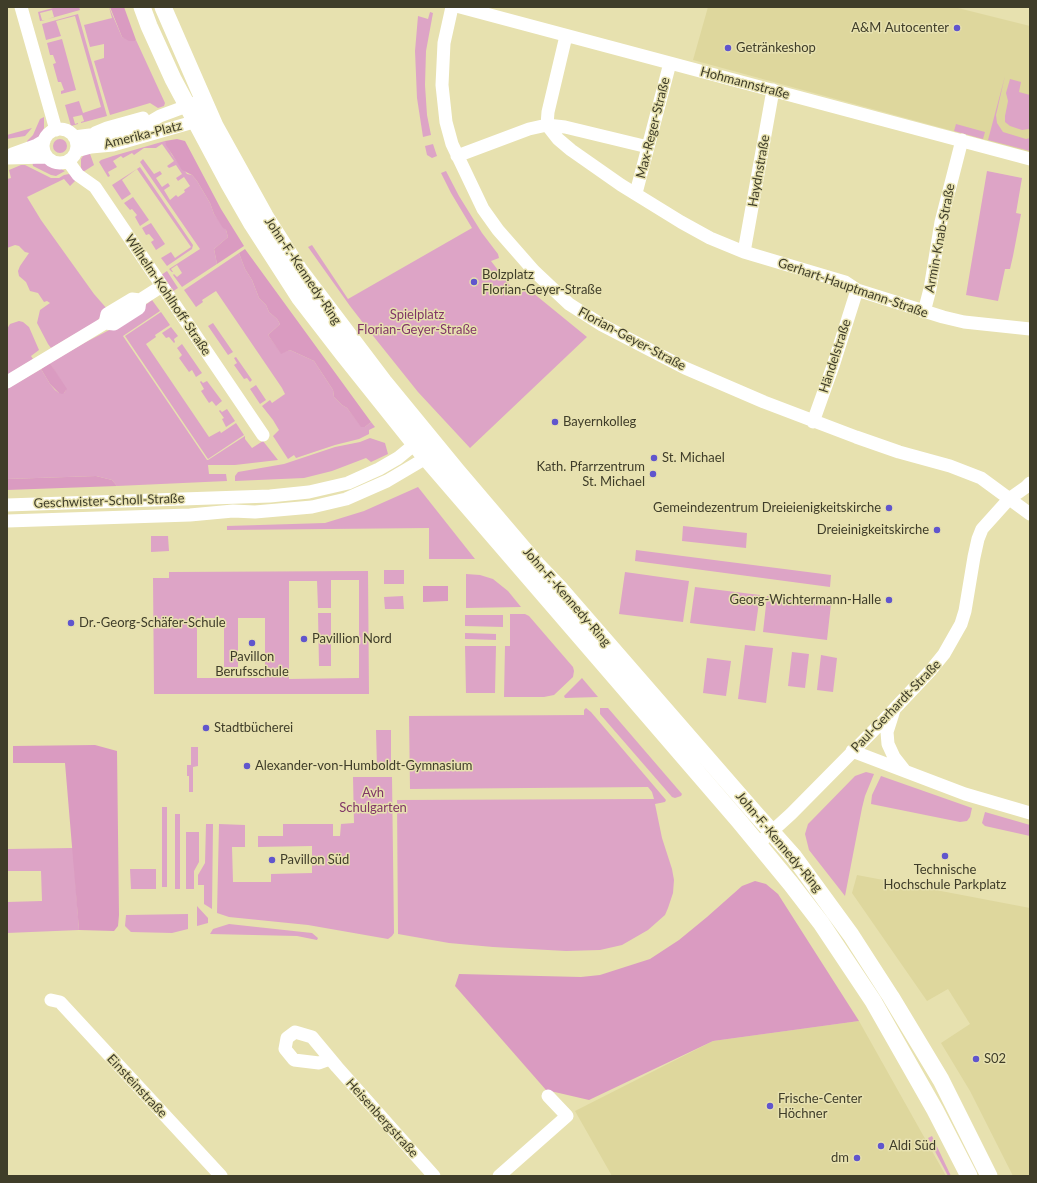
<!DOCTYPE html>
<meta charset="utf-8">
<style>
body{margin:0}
#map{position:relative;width:1037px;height:1183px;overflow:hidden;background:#e7e1af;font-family:Lato,sans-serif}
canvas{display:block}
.frame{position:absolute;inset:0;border:8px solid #3f3d29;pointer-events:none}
</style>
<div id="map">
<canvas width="1037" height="1183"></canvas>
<div class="frame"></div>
</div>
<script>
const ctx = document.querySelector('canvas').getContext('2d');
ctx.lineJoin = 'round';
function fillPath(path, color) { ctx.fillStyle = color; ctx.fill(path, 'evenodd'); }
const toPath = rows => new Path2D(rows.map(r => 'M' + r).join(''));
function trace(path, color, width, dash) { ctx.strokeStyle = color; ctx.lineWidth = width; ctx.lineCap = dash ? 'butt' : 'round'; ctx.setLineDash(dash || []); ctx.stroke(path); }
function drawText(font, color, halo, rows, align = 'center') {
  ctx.font = font + ' Lato,sans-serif'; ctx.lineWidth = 3; ctx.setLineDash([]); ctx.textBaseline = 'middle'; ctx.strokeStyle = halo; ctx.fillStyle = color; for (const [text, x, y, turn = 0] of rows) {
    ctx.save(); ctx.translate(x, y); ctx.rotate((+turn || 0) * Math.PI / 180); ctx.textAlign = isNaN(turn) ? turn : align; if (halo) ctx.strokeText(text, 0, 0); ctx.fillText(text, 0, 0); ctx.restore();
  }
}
const built = toPath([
 [708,7,954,7,1030,26,1030,152,693,60],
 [857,875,1030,908,1030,1176,1013,1176,970,1091,941,1043,970,1024,948,989,927,1001,852,893],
 [859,1021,946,1176,612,1176,575,1111,713,1041]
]);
const green = toPath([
 [57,7,79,7,80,10,48,19,54,17,52,10,40,13,42,20,45,20,40,21,38,12],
 [109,7,122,37,134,41,136,40,165,103,164,106,158,108,150,103,110,115,94,61,104,58,104,44,90,47,84,25,112,18],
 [430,12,433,13,426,51,425,85,427,115,431,135,423,137,417,98,415,51,418,16,428,19],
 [78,14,107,116,81,123,81,122,84,121,82,115,73,117,75,124,78,123,78,124,71,126,65,105,79,101,83,113,101,107,75,16,56,21,61,36,46,40,42,24],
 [62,39,76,90,61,94,61,91,64,90,61,82,58,82,53,64,56,63,53,55,50,55,47,43],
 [1005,76,996,115,997,123,1003,132,1026,139,1030,138,1030,151,988,140],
 [1010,79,1021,82,1019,92,1030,95,1030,128,1029,129,1022,130,1010,126,1005,122,1005,116,1008,101,1006,93],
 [44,117,44,128,42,133,38,139,28,145,27,141,33,135,40,119],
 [956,124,985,132,983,139,954,131],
 [32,128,25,136,7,139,7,135],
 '53 146a7 7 0 1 1 14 0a7 7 0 1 1-14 0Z',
 [165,141,172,155,187,174,192,175,197,181,210,203,214,214,226,230,228,237,214,249,217,264,182,287,173,275,174,274,177,277,182,273,177,265,171,269,173,272,172,272,169,269,200,249,140,162,143,159,154,174,160,171,162,174,156,178,162,187,168,183,170,186,164,190,170,200,176,195,178,197,185,192,184,190,190,186,184,177,178,181,176,178,182,174,176,165,169,168,167,166,174,161,162,144,156,148,144,148,134,155,132,153,123,158,121,156,113,161,117,167,108,172,110,176,108,177,99,162,101,160,113,156],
 [433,144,437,156,432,158,427,155,425,146],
 [89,151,94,165,83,172,81,168,81,159,83,156],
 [32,160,44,162,53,168,61,169,65,171,56,176,51,175,33,166],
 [21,165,25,165,51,178,59,178,64,175,69,174,76,180,70,186,64,179,27,197,41,220,94,294,108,310,102,315,97,321,51,348,48,344,37,323,40,310,50,303,47,301,44,302,38,293,30,291,26,282,19,276,18,271,20,266,29,253,25,252,19,246,15,245,7,248,7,179,11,178,9,170],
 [140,167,193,245,192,249,167,266,161,258,171,252,175,258,191,247,137,169,122,180,131,194,122,200,112,185],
 [446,171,459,196,482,233,498,254,499,258,491,261,518,296,527,288,587,337,470,448,418,392,374,337,350,306,308,247,312,245,348,299,472,228,451,193,441,173],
 [987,171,1022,178,1016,213,1021,214,1013,256,1010,269,1005,269,998,301,966,295],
 [133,197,149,220,140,226,135,217,137,215,132,209,130,210,124,203],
 [151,223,165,244,156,250,151,242,154,240,149,234,146,235,142,228],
 [239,253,245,269,252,280,259,298,266,305,269,312,277,319,280,324,268,335,281,353,290,350,314,361,333,390,334,397,342,405,347,408,361,426,365,427,371,422,375,427,369,430,369,434,359,439,335,445,296,458,294,455,288,459,273,436,279,430,273,420,262,406,270,400,272,403,285,394,282,388,216,291,202,300,203,302,196,307,184,290],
 [167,271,178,288,172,292,161,275],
 [152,300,160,311,123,336,207,460,208,460,245,436,245,439,252,448,263,441,278,460,235,465,208,465,209,474,226,474,227,481,117,486,112,480,96,476,7,479,7,389,41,369,50,384,55,390,59,393,64,393,66,390,50,363,86,342,119,325],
 [161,312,170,325,155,335,156,337,146,344,209,437,220,431,221,433,236,423,244,435,208,459,125,336],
 [19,321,23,322,29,327,39,350,31,356,33,359,7,375,7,329,10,324],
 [213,323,233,352,228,355,208,326],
 [171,327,178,336,174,339,175,342,174,343,169,337,166,338,162,333],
 [182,344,202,373,196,377,192,370,189,372,179,358,182,355,177,348],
 [236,357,252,380,250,382,247,378,244,379,234,365,237,363,234,358],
 [201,381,203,383,207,381,222,401,216,406,212,401,209,403,201,391,204,389,200,382],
 [256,385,266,400,260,404,250,389],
 [227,409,235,421,226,427,222,419,224,418,219,411,220,410,222,412],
 [370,438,385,443,388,454,371,462,366,458,332,471,304,478,235,481,235,476,238,472,284,464,335,447,360,442],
 [418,487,475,559,429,559,429,528,227,530,227,526,325,523,364,511],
 [683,526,747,533,746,548,682,541],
 [151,536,168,536,169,551,151,552],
 [636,550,831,575,830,587,635,561],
 [384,570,404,570,404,584,384,584],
 [368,571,369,694,154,694,153,578,169,578,169,572,172,572],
 [331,580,359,580,359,678,289,679,289,581,317,581,318,608,331,608],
 [197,618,224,618,224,667,238,667,238,618,265,618,265,678,197,678],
 [625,572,689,581,683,622,619,614],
 [466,574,480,575,493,579,508,591,521,607,466,608],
 [695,587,760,595,755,631,690,623],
 [403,596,404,609,385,609,384,597],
 [767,596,831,604,827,640,763,632],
 [318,613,331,613,331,666,319,666],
 [510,614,525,614,529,616,573,667,574,671,573,677,554,695,544,697,504,697,505,646,510,646],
 [465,615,503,615,503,627,465,626],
 [465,633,496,634,496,640,465,639],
 [745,645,773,648,766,703,738,699],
 [465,646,496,646,495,693,466,693],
 [792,652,809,654,805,688,788,686],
 [821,655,837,658,833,692,817,690],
 [707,658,731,661,726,696,703,693],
 [582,678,598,697,565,698,564,696],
 [586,708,591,712,666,800,665,802,655,804,662,838,672,869,674,880,673,893,668,908,665,915,648,930,622,945,600,950,566,951,493,947,449,943,398,934,397,800,654,799,652,792,648,787,410,789,409,716,584,715,584,710],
 [600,708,608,708,682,794,681,796,675,798,672,797,600,714],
 [376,730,391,730,391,767,377,768],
 [191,747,198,747,198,766,193,767,193,792,189,792,189,776,187,776,187,765,191,765],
 [866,772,874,774,865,796,862,808,845,896,809,850,805,834,808,824,812,820,855,776],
 [881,776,972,808,970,817,967,821,960,822,871,804,872,795],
 [353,777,392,777,394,933,392,936,388,939,308,925,229,917,217,913,219,824,245,825,245,847,232,847,233,882,271,882,271,874,312,873,312,846,258,847,258,836,283,836,283,824,333,824,333,836,340,836,341,824,354,823],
 [162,807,167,807,167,887,162,887],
 [985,812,1030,825,1030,836,985,826,982,823],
 [175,814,180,814,180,889,175,889],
 [206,824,213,824,212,909,204,904,204,885,198,885,198,875,205,863],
 [186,832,199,832,199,862,194,871,194,889,186,889],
 [73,848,79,930,7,933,7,902,42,901,41,871,7,871,8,849],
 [130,869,156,869,156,889,131,889],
 [197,906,208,918,208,923,197,926],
 [188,914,188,929,172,933,131,932,125,926,126,915],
 [229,924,312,933,318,938,317,940,297,936,210,934,213,929],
 [932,1136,951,1176,948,1176,928,1138]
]);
const forest = toPath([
 [110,7,124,7,136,40,135,41,129,41,122,37],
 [177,139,185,141,221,209,244,246,217,264,214,249,228,237,226,230,223,228,214,214,210,203,197,181,192,175,182,170,166,145,165,141],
 [245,249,371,422,365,427,361,427,347,408,342,405,334,397,333,390,314,361,290,350,281,354,268,335,280,324,277,319,269,312,266,305,259,298,252,280,245,269,239,253],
 [50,363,67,389,64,393,62,394,59,393,50,384,41,369],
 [96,476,112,480,117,486,7,490,7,479],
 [423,586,448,586,448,601,423,602],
 [95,745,117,751,119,915,118,926,114,931,79,930,65,763,13,763,13,746],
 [755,881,766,884,778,894,859,1021,713,1041,589,1100,546,1090,455,986,459,974,581,977,600,975,650,959,679,940,707,917,742,886]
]);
const minor = toPath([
 [21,7,56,130],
 [452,7,444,43,442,85,446,122,452,144,483,209,498,230,534,271,569,304,602,325,685,368,764,402,856,437,899,452,950,466,981,478,1030,514],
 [460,7,1030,159],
 [547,125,558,139,571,150,621,185,681,222,710,238,744,252,845,282,857,290,943,317,964,322,1030,329],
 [547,125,548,112,566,36],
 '43 146a17 17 0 1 1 34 0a17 17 0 1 1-34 0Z',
 [95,133,107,128,143,118],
 [74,137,90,135,107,136,118,134,143,126,160,116,203,100],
 [76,151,91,147,113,145,204,119],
 [12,154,37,145,44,141],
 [457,156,529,129,547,125,565,127,648,147],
 [7,158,47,157],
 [68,161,78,175,95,187,263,435],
 [636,193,670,63],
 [744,252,773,90],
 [924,312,930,289,941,222,962,140],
 [105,323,107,314,132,299,140,300,162,286],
 [7,382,105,323,114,324,139,308,140,300],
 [813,422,833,366,857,290],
 [7,505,270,496,309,492,348,483,379,469,398,458,415,444,424,442],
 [7,521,190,515,233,511,255,512,312,507,346,499,387,481,426,458,429,450],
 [894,710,887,732,888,744,894,757,905,771],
 [852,751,965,794,1030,813],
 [758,844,791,814,884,720,931,670,944,654,961,624,965,611,974,557,978,539,982,529,1009,499,1026,487,1030,483],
 [51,1000,60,1002,221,1176],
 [330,1059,319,1063,294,1060,285,1049,287,1038,295,1032,312,1037,337,1067,434,1176],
 [499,1176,567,1116,548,1096]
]);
const major = toPath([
 [142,7,149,26,173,79,229,184,252,224,299,297,343,354,426,458,739,821,791,884,821,923,873,1001,935,1110,969,1176],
 [163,7,215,126,265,216,300,271,384,382,457,471,538,566,561,590,754,812,794,857,851,935,891,997,941,1080,989,1176]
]);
const markers = [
 [957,28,4,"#6055cd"],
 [728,48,4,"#6055cd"],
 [474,282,4,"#6055cd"],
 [555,422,4,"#6055cd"],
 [654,458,4,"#6055cd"],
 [653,474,4,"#6055cd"],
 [889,508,4,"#6055cd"],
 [937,530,4,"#6055cd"],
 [889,600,4,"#6055cd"],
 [71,623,4,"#6055cd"],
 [304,639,4,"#6055cd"],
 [252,643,4,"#6055cd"],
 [206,728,4,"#6055cd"],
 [247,766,4,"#6055cd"],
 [945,856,4,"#6055cd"],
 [272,860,4,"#6055cd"],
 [976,1059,4,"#6055cd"],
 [770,1106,4,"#6055cd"],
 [881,1146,4,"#6055cd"],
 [857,1158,4,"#6055cd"]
];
const poiNames = [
 ["A&M Autocenter",949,28,"right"],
 ["Getränkeshop",736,48],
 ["Bolzplatz",482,275],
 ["Florian-Geyer-Straße",482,290],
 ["Bayernkolleg",563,422],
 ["St. Michael",662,458],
 ["Kath. Pfarrzentrum",645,467,"right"],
 ["St. Michael",645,482,"right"],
 ["Gemeindezentrum Dreieienigkeitskirche",881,508,"right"],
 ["Dreieinigkeitskirche",929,530,"right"],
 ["Georg-Wichtermann-Halle",881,600,"right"],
 ["Dr.-Georg-Schäfer-Schule",79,623],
 ["Pavillion Nord",312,639],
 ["Pavillon",252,657,"center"],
 ["Berufsschule",252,672,"center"],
 ["Stadtbücherei",214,728],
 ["Alexander-von-Humboldt-Gymnasium",255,766],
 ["Pavillon Süd",280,860],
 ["Technische",945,870,"center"],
 ["Hochschule Parkplatz",945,885,"center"],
 ["S02",984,1059],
 ["Frische-Center",778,1099],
 ["Höchner",778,1114],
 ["Aldi Süd",889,1146],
 ["dm",849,1158,"right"]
];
const streetNames = [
 ["Hohmannstraße",745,83,15],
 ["Max-Reger-Straße",653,128,-76],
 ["Amerika-Platz",143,135,-14],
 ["Haydnstraße",759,171,-80],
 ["Armin-Knab-Straße",940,238,-79],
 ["John-F.-Kennedy-Ring",303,271,56],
 ["Gerhart-Hauptmann-Straße",853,288,19],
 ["Wilhelm-Kohlhoff-Straße",168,295,56],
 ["Florian-Geyer-Straße",632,339,28],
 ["Händelstraße",835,356,-72],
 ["Geschwister-Scholl-Straße",109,501,-2],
 ["John-F.-Kennedy-Ring",567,597,49],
 ["Paul-Gerhardt-Straße",896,706,-46],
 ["John-F.-Kennedy-Ring",779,842,50],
 ["Einsteinstraße",137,1086,47],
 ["Heisenbergstraße",382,1118,48]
];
const parkNames = [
 ["Spielplatz",417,315],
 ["Florian-Geyer-Straße",417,330],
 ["Avh",373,793],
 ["Schulgarten",373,808]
];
fillPath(built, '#ded79d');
fillPath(green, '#dda4c6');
fillPath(forest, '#da9bc1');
trace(minor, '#fff', 13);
trace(major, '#fff', 17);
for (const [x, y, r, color] of markers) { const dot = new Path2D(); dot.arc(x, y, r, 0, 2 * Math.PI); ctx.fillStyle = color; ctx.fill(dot); trace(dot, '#e7e1af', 1.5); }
drawText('13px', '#3f3d29', '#e7e1af', poiNames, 'left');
drawText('13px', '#3f3d29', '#e7e1af', streetNames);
drawText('13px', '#803667', '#e7e1af', parkNames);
</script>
